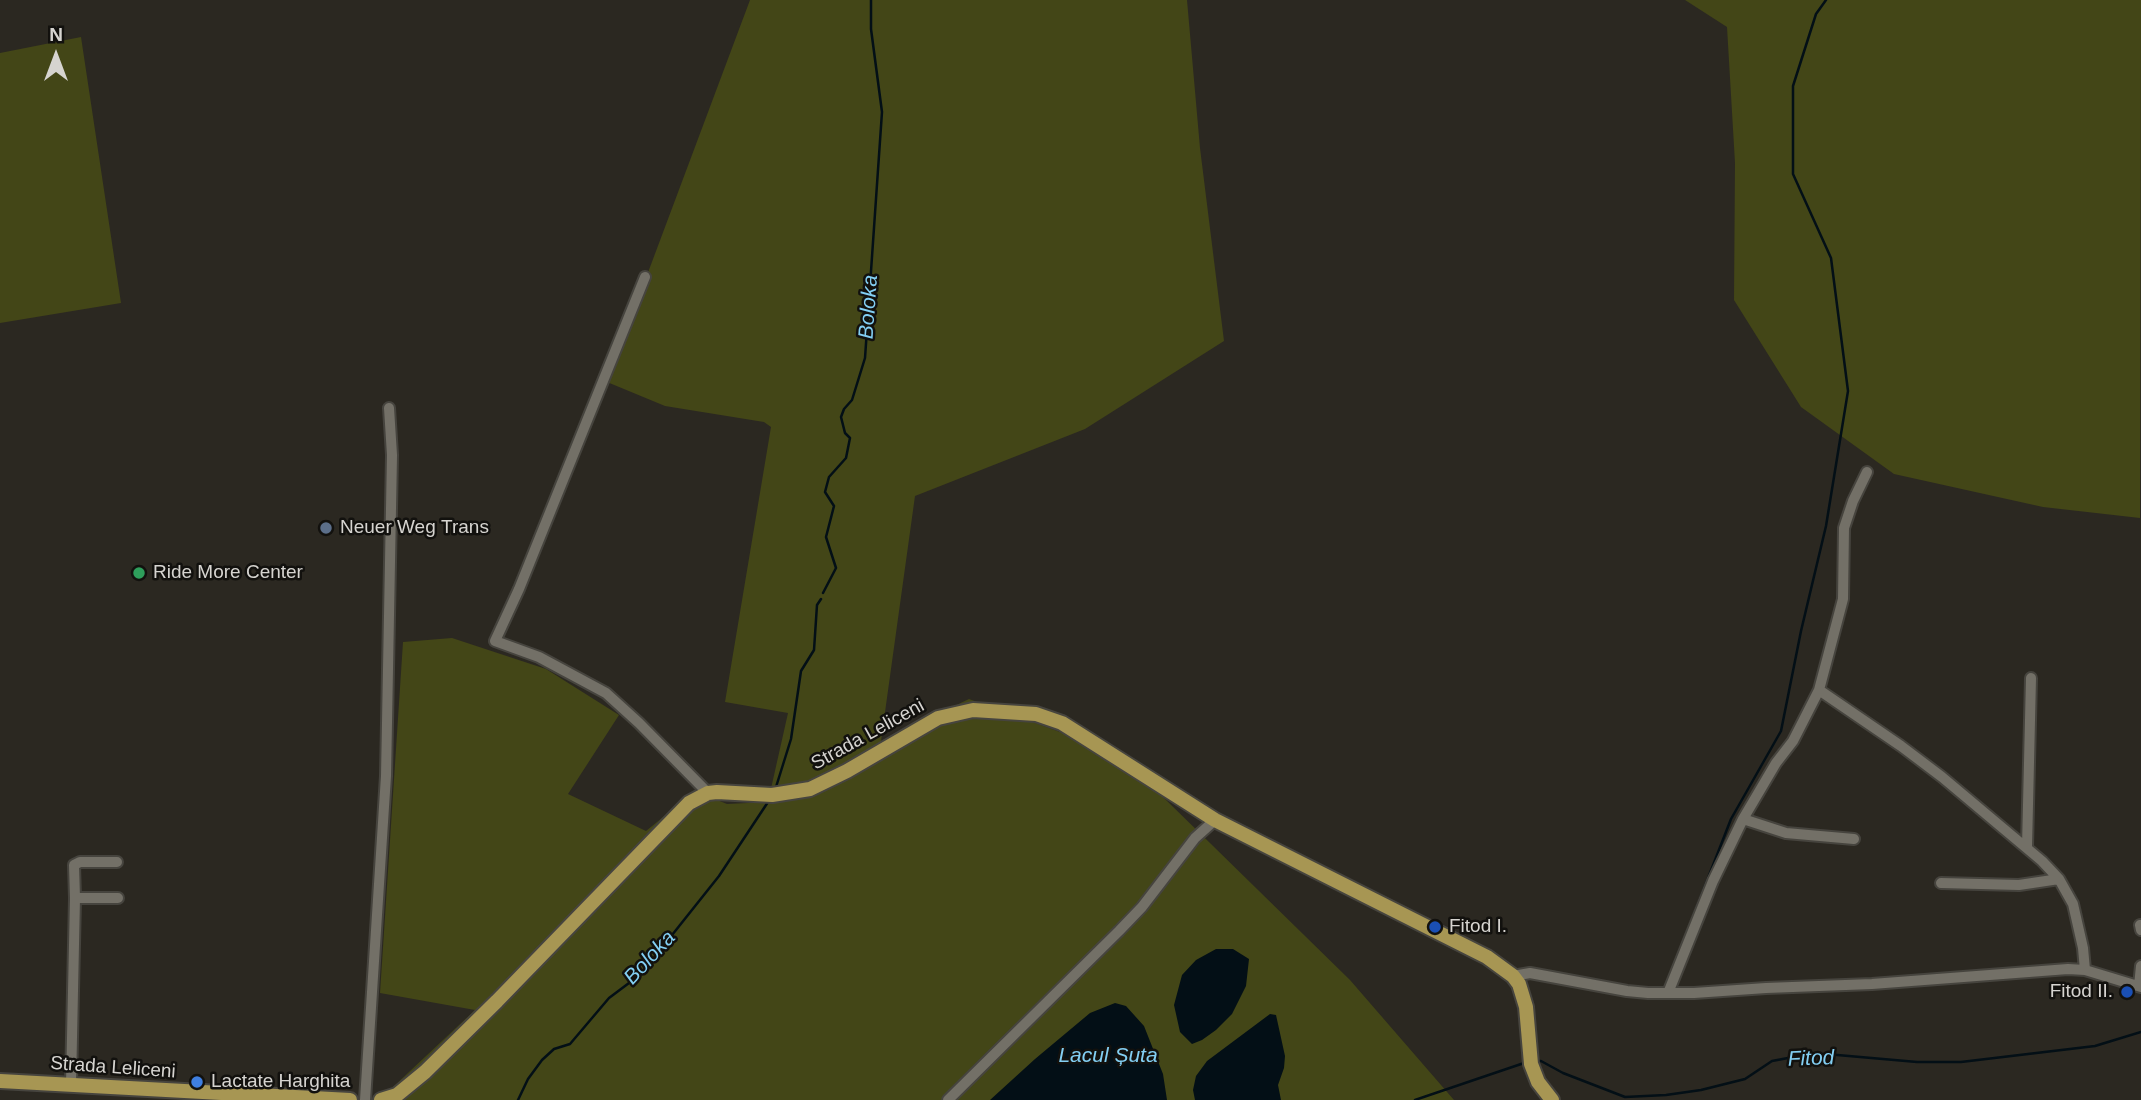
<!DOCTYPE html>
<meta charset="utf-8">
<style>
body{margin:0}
#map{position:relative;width:2141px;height:1100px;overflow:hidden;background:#2b2821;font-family:Arial,sans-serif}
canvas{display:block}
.north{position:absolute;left:21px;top:21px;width:70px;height:70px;-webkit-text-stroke:5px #12110e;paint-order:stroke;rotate:0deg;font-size:19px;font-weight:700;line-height:28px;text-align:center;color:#d6d4d0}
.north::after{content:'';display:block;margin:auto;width:24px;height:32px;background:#d6d4d0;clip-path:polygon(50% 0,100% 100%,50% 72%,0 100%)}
</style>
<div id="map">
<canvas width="2141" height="1100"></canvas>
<div class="north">N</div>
</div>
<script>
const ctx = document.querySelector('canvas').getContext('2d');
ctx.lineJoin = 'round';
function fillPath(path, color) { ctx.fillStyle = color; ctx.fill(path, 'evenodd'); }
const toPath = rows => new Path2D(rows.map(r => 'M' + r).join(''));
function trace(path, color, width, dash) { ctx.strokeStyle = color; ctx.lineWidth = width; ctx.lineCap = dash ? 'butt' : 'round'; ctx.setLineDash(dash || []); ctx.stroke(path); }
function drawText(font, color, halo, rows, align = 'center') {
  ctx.font = font + ' Arial,sans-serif'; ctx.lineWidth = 5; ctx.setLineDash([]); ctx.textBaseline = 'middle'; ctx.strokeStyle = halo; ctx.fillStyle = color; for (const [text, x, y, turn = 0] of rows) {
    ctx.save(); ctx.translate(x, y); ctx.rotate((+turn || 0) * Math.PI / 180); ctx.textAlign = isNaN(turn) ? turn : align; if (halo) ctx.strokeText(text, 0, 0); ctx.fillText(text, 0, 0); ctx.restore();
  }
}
const green = toPath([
 [750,0,1187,0,1200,148,1224,341,1085,429,915,496,881,741,969,699,1118,753,1350,980,1454,1100,396,1100,393,1087,475,1010,380,993,403,642,452,638,546,669,619,715,568,794,646,831,695,791,727,804,768,802,788,713,725,702,771,427,764,422,665,406,607,382],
 [1685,0,2141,0,2140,518,2043,507,1894,474,1801,407,1734,300,1735,163,1727,27],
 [81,37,121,303,0,323,0,53]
]);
const water = toPath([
 [1216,949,1233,949,1249,959,1246,986,1232,1014,1216,1030,1202,1040,1192,1044,1180,1032,1174,1005,1182,975,1196,960],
 [1115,1003,1126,1006,1144,1026,1163,1074,1167,1100,990,1100,1035,1059,1090,1013],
 [1270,1014,1276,1015,1285,1056,1284,1068,1278,1085,1281,1100,1195,1100,1193,1090,1196,1076,1207,1061]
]);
const stream = toPath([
 [823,593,836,568,826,537,834,506,825,492,829,477,846,458,850,438,845,433,841,417,844,409,852,400,865,358,882,112,871,29,871,0],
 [776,787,791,739,801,671,814,650,817,605,821,599],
 [1687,932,1731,819,1781,731,1801,631,1826,526,1848,391,1831,258,1793,174,1793,86,1816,14,1826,0],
 [1537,1061,1541,1061,1563,1073,1625,1097,1666,1095,1701,1090,1745,1079,1772,1061,1804,1055,1826,1054,1917,1062,1961,1062,2095,1046,2141,1032],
 [518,1100,528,1079,542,1060,554,1049,570,1044,609,998,641,974,719,876,768,802],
 [1415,1100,1527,1062]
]);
const minor = toPath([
 [645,277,519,589,495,641,539,657,606,693,639,723,708,793],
 [1819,690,1901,746,1942,777,2042,861,2059,879,2073,904,2083,948,2085,970],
 [1743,819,1786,833,1854,839],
 [2027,847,2031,678],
 [1941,883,2019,885,2059,879],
 [75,898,74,865,80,862,117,862],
 [2140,925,2141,930],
 [1513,976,1530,973,1627,991,1648,993,1694,993,1766,988,1872,984,2068,969,2085,970,2141,987],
 [2139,986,2141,966],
 [1668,993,1713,881,1743,819,1776,763,1793,741,1819,690,1843,599,1844,528,1853,501,1867,472],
 [71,1084,75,898,118,898],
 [365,1100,386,776,392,455,389,408],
 [948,1100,1119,931,1142,907,1195,838,1215,820]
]);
const major = toPath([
 [0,1081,350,1100],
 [381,1100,397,1095,425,1072,497,1001,689,803,708,793,717,792,772,795,810,789,847,771,938,718,973,710,1036,714,1062,723,1215,820,1487,957,1513,976,1519,984,1526,1007,1531,1064,1538,1082,1552,1100]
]);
const markers = [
 [326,528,7,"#5c6f8a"],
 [139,573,7,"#2e9e5b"],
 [1435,927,7,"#1a4fb4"],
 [2127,992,7,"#1a4fb4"],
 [197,1082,7,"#3f7fe0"]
];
const poiNames = [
 ["Neuer Weg Trans",340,528],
 ["Ride More Center",153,573],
 ["Fitod I.",1449,927],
 ["Fitod II.",2113,992,"right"],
 ["Lactate Harghita",211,1082]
];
const streetNames = [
 ["Strada Leliceni",868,735,-29],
 ["Strada Leliceni",113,1068,4]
];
const waterNames = [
 ["Boloka",869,307,-86],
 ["Boloka",650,958,-47],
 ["Lacul Șuta",1108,1056],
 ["Fitod",1811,1059,-2]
];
fillPath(green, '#434617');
fillPath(water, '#030f16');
trace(stream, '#030f16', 2.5);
trace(minor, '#46443e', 14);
trace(major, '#46443e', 18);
trace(minor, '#737067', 10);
trace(major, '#a79653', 14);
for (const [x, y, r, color] of markers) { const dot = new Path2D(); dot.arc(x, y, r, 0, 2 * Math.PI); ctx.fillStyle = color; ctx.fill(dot); trace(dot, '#12110e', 2.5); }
drawText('19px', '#d6d4d0', '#12110e', poiNames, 'left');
drawText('19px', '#d6d4d0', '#12110e', streetNames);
drawText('italic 21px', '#83cff3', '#12110e', waterNames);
</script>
